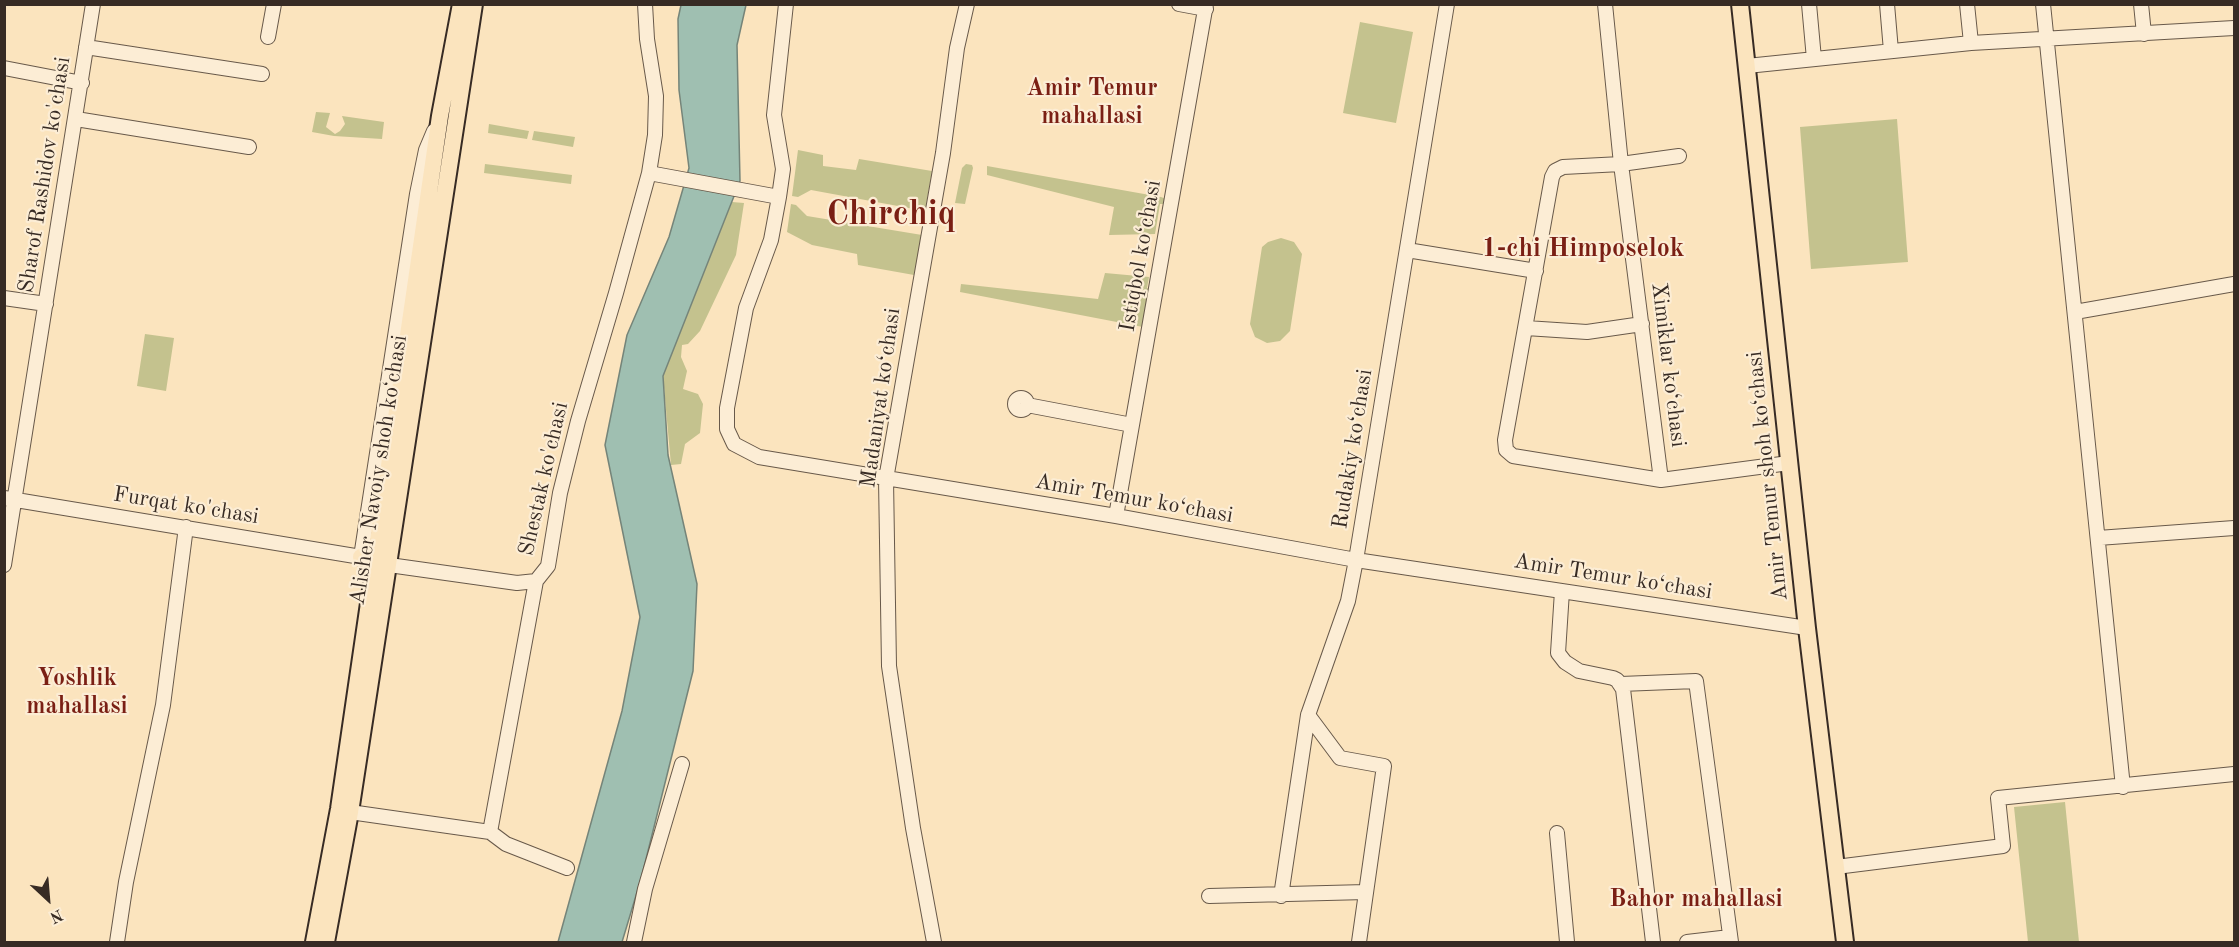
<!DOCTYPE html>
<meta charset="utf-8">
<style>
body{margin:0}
#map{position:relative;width:2239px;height:947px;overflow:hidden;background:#fbe4be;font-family:"Old Standard TT",serif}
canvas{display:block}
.frame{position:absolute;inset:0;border:6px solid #372b24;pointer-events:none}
.north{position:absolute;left:18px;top:869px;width:60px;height:60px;-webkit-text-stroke:4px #fcedd5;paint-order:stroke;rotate:154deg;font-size:16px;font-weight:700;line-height:24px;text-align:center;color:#372b24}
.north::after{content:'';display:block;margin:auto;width:21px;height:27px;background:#372b24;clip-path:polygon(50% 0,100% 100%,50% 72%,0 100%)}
</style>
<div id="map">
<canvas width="2239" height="947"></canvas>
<div class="frame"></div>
<div class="north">N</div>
</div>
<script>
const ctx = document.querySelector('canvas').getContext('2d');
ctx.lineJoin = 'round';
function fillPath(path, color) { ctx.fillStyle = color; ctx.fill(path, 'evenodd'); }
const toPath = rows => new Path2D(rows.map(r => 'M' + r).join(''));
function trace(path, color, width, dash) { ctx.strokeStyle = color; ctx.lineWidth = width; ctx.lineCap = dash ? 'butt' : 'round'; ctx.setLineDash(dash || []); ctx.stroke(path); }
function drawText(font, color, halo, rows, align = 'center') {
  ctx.font = font + ' "Old Standard TT",serif'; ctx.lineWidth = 4.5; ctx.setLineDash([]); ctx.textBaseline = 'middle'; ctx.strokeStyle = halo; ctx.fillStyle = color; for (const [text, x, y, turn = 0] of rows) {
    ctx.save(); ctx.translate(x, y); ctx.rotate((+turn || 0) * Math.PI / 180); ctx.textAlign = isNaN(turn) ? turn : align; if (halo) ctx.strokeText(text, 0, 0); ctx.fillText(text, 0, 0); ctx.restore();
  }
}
const green = toPath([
 [1360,22,1413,32,1396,123,1343,113],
 [316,112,330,113,326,127,335,134,340,131,345,124,342,116,384,122,382,139,334,136,312,132],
 [1897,119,1908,262,1811,269,1800,127],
 [489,124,529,131,527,139,488,133],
 [534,131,575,137,573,147,532,140],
 [798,150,823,155,823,166,856,170,859,159,932,171,925,211,811,190,798,197,792,196],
 [485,164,572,175,571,184,484,173],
 [966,164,972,165,973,168,965,204,955,203,962,168],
 [987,166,1161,197,1166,199,1169,204,1160,204,1155,234,1109,235,1114,207,987,175],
 [732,202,744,203,736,255,700,331,688,344,682,345,681,357,687,371,683,389,698,394,703,404,700,433,685,444,681,464,671,465,663,376],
 [791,204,796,205,807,216,922,235,914,275,858,265,857,254,812,245,787,232],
 [1281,238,1294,242,1302,254,1290,331,1280,341,1267,343,1255,337,1250,324,1262,247,1268,242],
 [1105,273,1149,277,1147,288,1151,290,1143,327,960,292,961,284,1098,299],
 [145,334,174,338,166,391,137,386],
 [2065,802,2079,942,2028,942,2014,807]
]);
const water = toPath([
 [681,5,746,5,737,45,740,181,663,376,668,455,697,584,693,671,641,879,622,942,558,942,622,711,640,617,605,445,627,335,669,237,689,168,679,90,678,19,681,5]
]);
const minor = toPath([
 [1179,4,1206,9],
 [1605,4,1621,164,1661,480],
 [1809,4,1814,59],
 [1887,4,1891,51],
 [1967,4,1971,43],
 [2043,4,2123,787],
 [2141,4,2144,34],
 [268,37,274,4],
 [86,47,262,74],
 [1747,66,1971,43,2234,28],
 [4,68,82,83],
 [76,119,249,147],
 [1679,156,1621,164,1563,167,1555,171,1552,177,1505,440,1506,450,1513,456,1661,480,1789,463],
 [649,173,779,197,771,240,746,308,727,408,727,429,734,444,759,457,1116,516,1356,560,1807,628],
 [779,197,783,169,774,115,786,4],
 [1407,250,1536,271],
 [4,298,46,304],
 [2075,312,2234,284],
 [1526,328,1587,332,1642,324],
 '1015 404a6 6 0 1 1 12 0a6 6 0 1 1-12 0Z',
 [1027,405,1132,425],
 [4,498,361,557,375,563,517,583,536,581],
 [1116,516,1206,4],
 [2098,538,2234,528],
 [361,557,417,194,426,150,434,131],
 [4,565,93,4],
 [1562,591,1558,653,1565,662,1579,671,1613,678,1617,680,1623,689,1653,942],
 [1621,684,1696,681,1731,942],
 [1308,715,1340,758,1384,766,1359,942],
 [350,812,490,832,506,844,567,868],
 [490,832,536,581,548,566,560,493,578,421,616,293,649,173,655,135,656,96,647,39,645,4],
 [1557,833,1567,942],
 [1836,867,2003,846,1998,798,2234,774],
 [1209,896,1366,892],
 [1281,896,1308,715,1348,601,1356,560,1447,4],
 [117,942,126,882,163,705,186,527],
 [634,942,645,889,682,764],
 [934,942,913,828,889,666,886,479,943,153,957,48,967,4],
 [1687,942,1730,937]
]);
const major = toPath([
 [1740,4,1807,628,1845,942],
 [361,557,376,557],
 [314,942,339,809,440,116,461,4],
 [326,942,350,812,474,4]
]);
const streetNames = [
 ["Sharof Rashidov ko'chasi",45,175,-81],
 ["Istiqbol ko‘chasi",1141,256,-80],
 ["Ximiklar ko‘chasi",1668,365,83],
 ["Madaniyat ko‘chasi",881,398,-82],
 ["Rudakiy ko‘chasi",1353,449,-81],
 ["Alisher Navoiy shoh koʻchasi",379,470,-81],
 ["Amir Temur shoh ko‘chasi",1768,476,-96],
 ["Shestak ko'chasi",544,479,-77],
 ["Amir Temur ko‘chasi",1134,499,10],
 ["Furqat ko'chasi",186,506,9],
 ["Amir Temur ko‘chasi",1613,577,9]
];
const neighbourhoodNames = [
 ["Amir Temur",1092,89],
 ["mahallasi",1092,117],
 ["Yoshlik",77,679],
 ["mahallasi",77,707],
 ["Bahor mahallasi",1696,900]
];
const quarterNames = [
 ["1-chi Himposelok",1583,249]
];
const townNames = [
 ["Chirchiq",891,215]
];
fillPath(green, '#c4c28e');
fillPath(water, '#9fbfb1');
trace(water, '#758479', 1.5);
trace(minor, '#68594a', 16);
trace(major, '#372b24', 20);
trace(minor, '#fcedd5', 14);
trace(major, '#fbe4be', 16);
drawText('22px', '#372b24', '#fcedd5', streetNames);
drawText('bold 24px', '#7a1f14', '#fcedd5', neighbourhoodNames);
drawText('bold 26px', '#7a1f14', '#fcedd5', quarterNames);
drawText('bold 34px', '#7a1f14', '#fcedd5', townNames);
</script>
